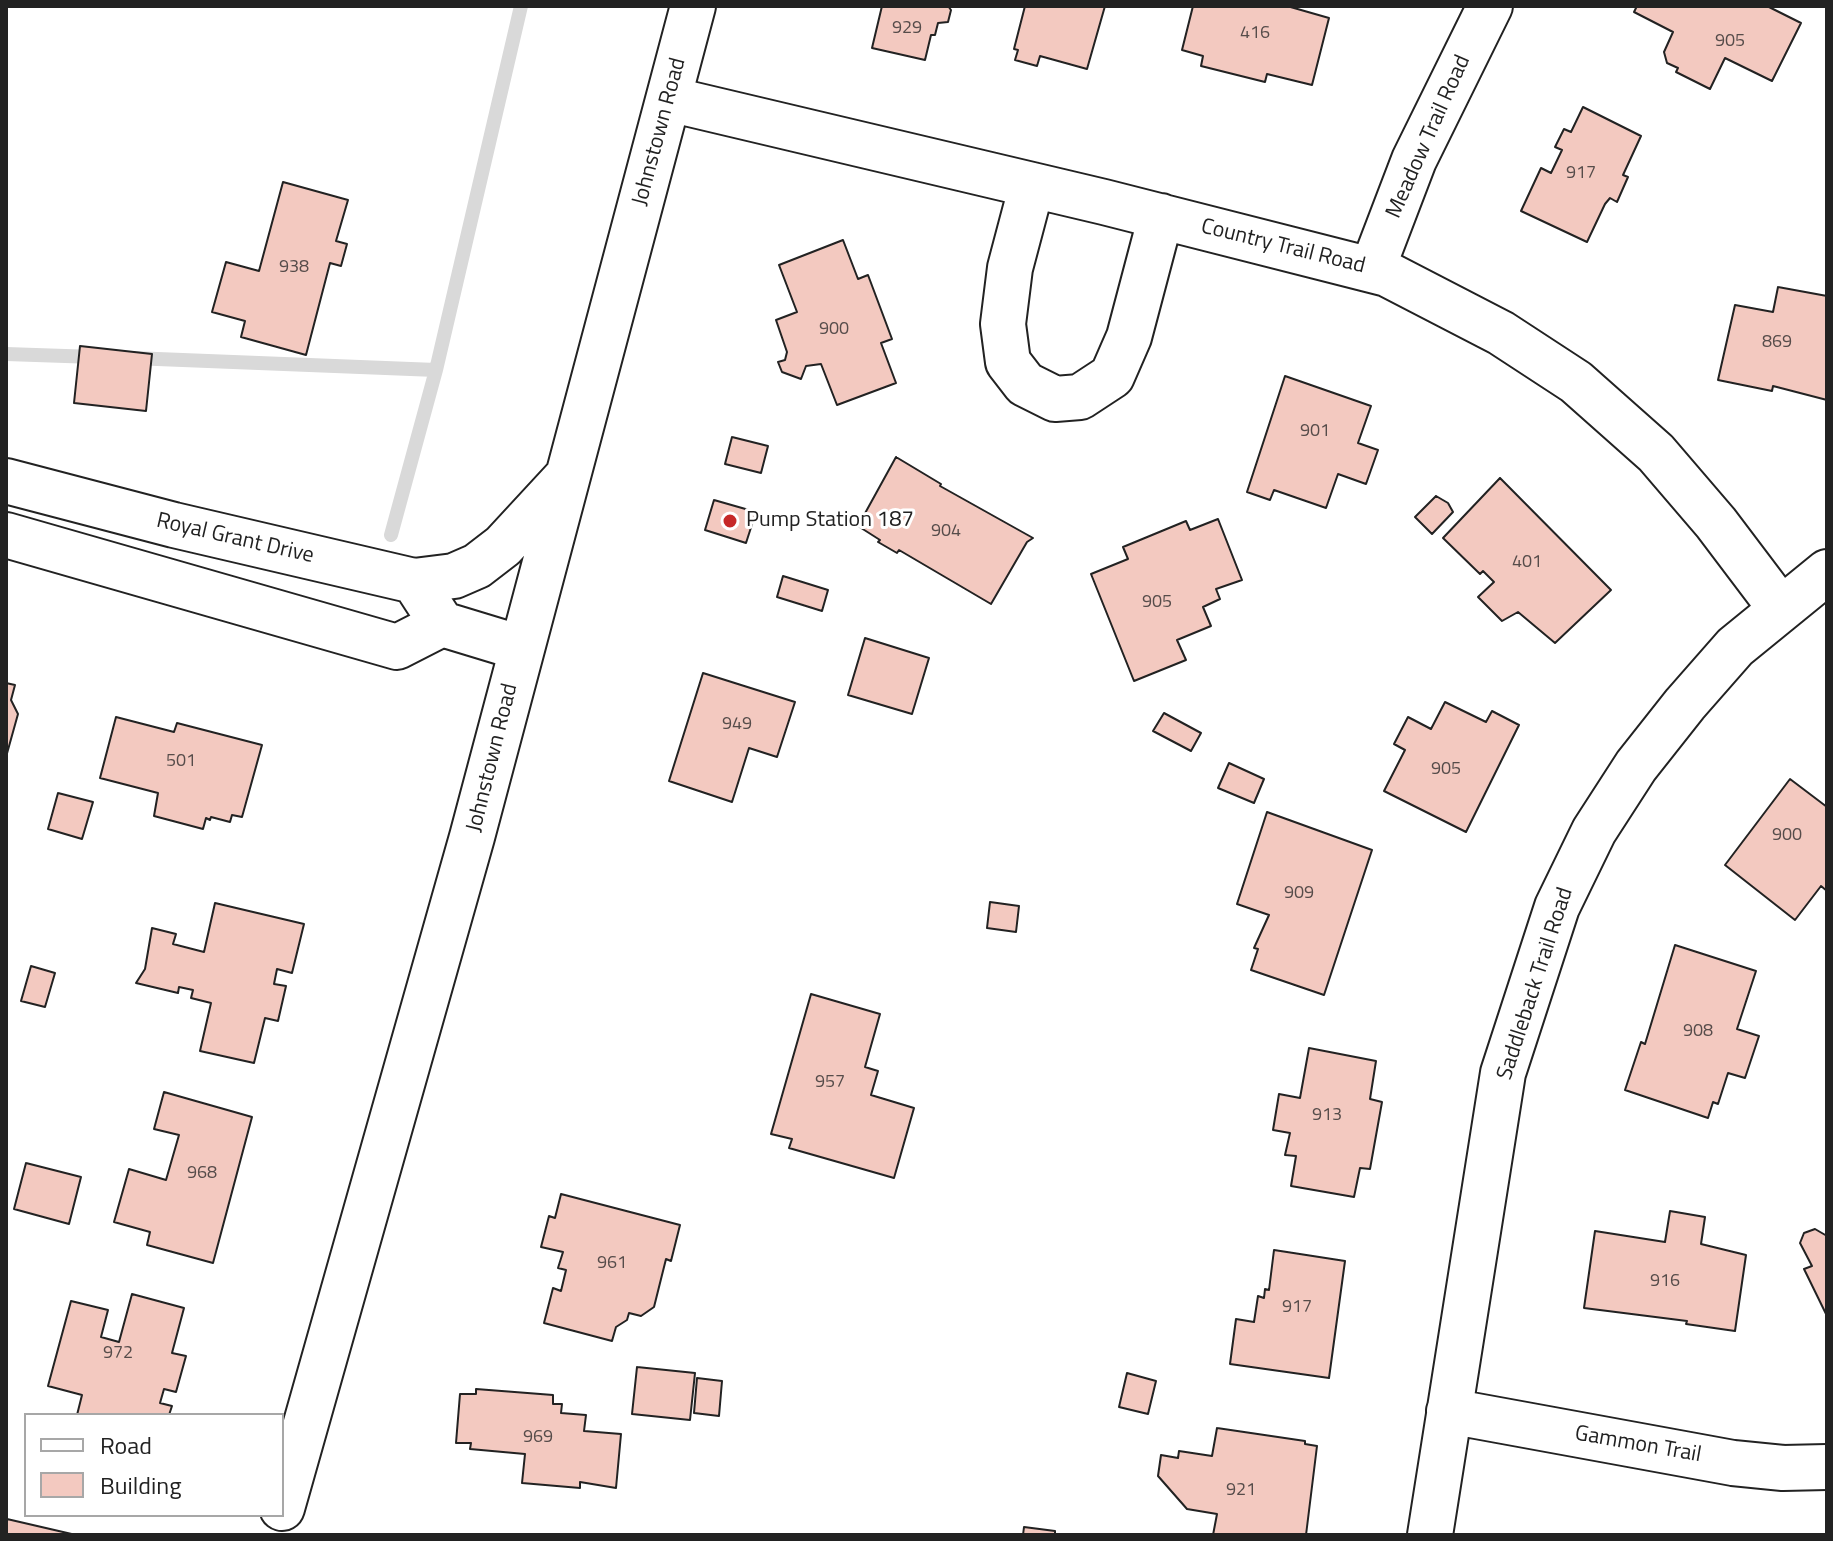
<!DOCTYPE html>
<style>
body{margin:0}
#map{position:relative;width:1833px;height:1541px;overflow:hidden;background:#fff;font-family:"Titillium Web",sans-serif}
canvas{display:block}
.frame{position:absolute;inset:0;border:8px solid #222;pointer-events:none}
.legend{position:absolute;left:24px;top:1413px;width:260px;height:104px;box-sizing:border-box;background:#fff;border:2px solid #a7a7a7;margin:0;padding:10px 14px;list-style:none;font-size:24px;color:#222}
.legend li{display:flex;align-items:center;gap:16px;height:40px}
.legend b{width:40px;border:2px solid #a7a7a7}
</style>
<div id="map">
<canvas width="1833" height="1541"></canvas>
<div class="frame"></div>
<ul class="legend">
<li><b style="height:10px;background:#fff"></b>Road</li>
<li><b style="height:22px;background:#f3c9c0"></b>Building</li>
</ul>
</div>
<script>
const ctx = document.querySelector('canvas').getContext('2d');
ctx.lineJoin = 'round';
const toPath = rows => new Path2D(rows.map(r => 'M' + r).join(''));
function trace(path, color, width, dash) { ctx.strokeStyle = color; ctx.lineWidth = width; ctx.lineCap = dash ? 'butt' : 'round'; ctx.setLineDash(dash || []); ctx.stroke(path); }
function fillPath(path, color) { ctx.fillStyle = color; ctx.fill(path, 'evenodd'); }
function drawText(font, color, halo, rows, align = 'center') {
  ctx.font = font + ' "Titillium Web",sans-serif'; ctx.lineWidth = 6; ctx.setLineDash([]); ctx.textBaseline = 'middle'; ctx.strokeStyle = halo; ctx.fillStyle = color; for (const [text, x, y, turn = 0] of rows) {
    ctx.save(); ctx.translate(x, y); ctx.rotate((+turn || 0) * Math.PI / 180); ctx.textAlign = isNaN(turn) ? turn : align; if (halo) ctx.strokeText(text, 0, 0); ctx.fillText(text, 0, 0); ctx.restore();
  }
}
const stream = toPath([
 [6,354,95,357],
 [132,358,436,370],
 [391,535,436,370,521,6]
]);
const building = toPath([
 [882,6,948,6,951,10,948,22,938,23,935,35,931,35,925,60,872,48,882,6],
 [1025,6,1105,6,1087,69,1040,56,1037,66,1015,60,1018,50,1014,49,1025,6],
 [1193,6,1287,6,1329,18,1312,85,1267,74,1265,82,1201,66,1203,56,1182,50,1193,6],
 [1637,6,1767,6,1801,23,1772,81,1725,58,1710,89,1676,72,1678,68,1667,63,1664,52,1673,32,1634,12,1637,6],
 [1583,107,1641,136,1623,175,1628,177,1617,202,1610,198,1605,204,1587,242,1521,211,1541,168,1551,173,1562,150,1555,147,1564,129,1571,132,1583,107],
 [283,182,348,200,336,241,347,244,341,266,330,263,306,355,241,337,245,321,212,312,226,262,259,271,283,182],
 [843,240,858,279,868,275,892,339,881,343,896,383,837,405,821,364,806,366,801,379,782,372,778,362,785,360,787,352,776,320,797,312,779,265,843,240],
 [1778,287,1827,296,1827,400,1773,386,1772,391,1718,380,1735,305,1773,312,1778,287],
 [80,346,152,354,146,411,74,403,80,346],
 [1285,376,1371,406,1358,443,1378,450,1366,484,1338,474,1326,508,1274,490,1270,500,1247,492,1285,376],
 [732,437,768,446,761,473,725,464,732,437],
 [896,457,941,484,940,486,1033,538,1027,542,991,604,899,550,897,553,878,542,880,540,858,526,896,457],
 [1500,478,1611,590,1555,643,1518,612,1502,621,1478,597,1494,582,1483,571,1480,574,1443,538,1500,478],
 [1436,496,1448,503,1453,512,1432,534,1415,517,1436,496],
 [714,500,756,512,746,543,705,530,714,500],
 [1218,519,1242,580,1216,589,1220,599,1203,607,1211,626,1177,640,1186,660,1134,681,1091,574,1128,559,1123,547,1186,521,1190,530,1218,519],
 [783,576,828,590,822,611,777,597,783,576],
 [865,638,929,658,912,714,848,695,865,638],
 [703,673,795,702,777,757,749,748,732,802,669,781,703,673],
 [6,683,15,685,11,700,18,714,6,757,6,683],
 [1445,702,1486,722,1492,711,1519,725,1466,832,1384,791,1405,750,1394,744,1408,717,1431,729,1445,702],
 [1164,713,1201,733,1191,751,1153,731,1164,713],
 [116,717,174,732,177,723,262,745,242,817,232,815,230,822,211,817,210,820,206,818,203,829,154,816,158,793,100,778,116,717],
 [1229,763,1264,779,1254,803,1218,788,1229,763],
 [1790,779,1827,807,1827,891,1821,886,1795,920,1725,865,1790,779],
 [58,793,93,802,82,839,48,829,58,793],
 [1267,812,1372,850,1324,995,1251,970,1258,949,1254,948,1269,915,1237,904,1267,812],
 [990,902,1019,906,1016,932,987,928,990,902],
 [215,903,304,924,292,973,277,969,274,984,286,986,278,1021,265,1018,254,1063,200,1051,211,1003,191,998,193,990,179,987,178,993,136,983,145,969,152,928,176,934,173,944,204,952,215,903],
 [1675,945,1756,971,1737,1029,1759,1036,1745,1078,1728,1073,1718,1104,1713,1102,1708,1118,1625,1090,1641,1042,1645,1044,1675,945],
 [31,966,55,973,45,1007,21,1001,31,966],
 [811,994,880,1014,865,1067,878,1071,871,1095,914,1108,894,1178,789,1148,792,1139,771,1134,811,994],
 [1309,1048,1376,1061,1370,1099,1382,1102,1370,1169,1360,1168,1354,1197,1291,1186,1296,1156,1285,1155,1290,1133,1273,1130,1279,1094,1300,1098,1309,1048],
 [164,1092,252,1117,213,1263,147,1245,150,1232,114,1222,129,1169,166,1180,179,1135,154,1129,164,1092],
 [26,1163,81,1177,69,1224,14,1209,26,1163],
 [561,1194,680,1225,671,1261,666,1259,654,1307,641,1316,629,1313,627,1320,616,1327,612,1341,544,1323,553,1288,561,1291,566,1270,558,1268,563,1252,541,1247,549,1216,555,1218,561,1194],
 [1670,1211,1705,1217,1701,1244,1746,1255,1735,1331,1686,1324,1687,1321,1584,1308,1595,1231,1665,1242,1670,1211],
 [1815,1229,1827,1236,1827,1316,1804,1269,1812,1266,1800,1243,1804,1233,1815,1229],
 [1274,1250,1345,1261,1329,1378,1230,1364,1236,1319,1254,1322,1258,1296,1264,1298,1265,1289,1269,1290,1274,1250],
 [132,1294,184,1308,172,1353,186,1356,176,1392,164,1389,160,1403,172,1406,169,1415,77,1415,82,1395,48,1386,71,1301,108,1310,101,1337,119,1342,132,1294],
 [637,1367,695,1373,690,1420,632,1414,637,1367],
 [1127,1373,1156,1381,1148,1414,1119,1407,1127,1373],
 [697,1378,722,1381,719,1416,694,1413,697,1378],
 [476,1389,553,1395,553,1404,562,1404,561,1413,586,1415,584,1431,621,1434,616,1488,580,1482,580,1488,522,1483,525,1454,470,1449,471,1443,456,1443,460,1394,476,1394,476,1389],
 [1217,1428,1305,1441,1305,1444,1317,1446,1306,1535,1213,1535,1217,1514,1187,1509,1158,1476,1161,1455,1178,1458,1179,1451,1212,1456,1217,1428],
 [7,1519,76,1535,6,1535,7,1519],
 [1024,1527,1055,1531,1055,1535,1023,1535,1024,1527]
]);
const minor = toPath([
 [669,99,1104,202,1387,274,1501,333,1576,382,1656,453,1716,523,1781,609],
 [1032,185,1010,268,1003,324,1008,362,1025,384,1055,399,1080,397,1112,376,1129,337,1161,216],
 [1372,270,1414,160,1490,6],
 [6,481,174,525,414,581,442,624,521,648],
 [6,535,397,647,442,624],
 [1449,1411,1733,1463,1783,1468,1827,1467],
 [1430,1535,1503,1073,1557,907,1594,831,1636,766,1685,704,1735,647,1827,572]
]);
const major = toPath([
 [414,581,454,576,477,566,503,546,564,480],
 [282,1508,472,837,693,6]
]);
const markers = [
 [730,521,8,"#c62828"]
];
const numberNames = [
 ["929",907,29],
 ["416",1255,34],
 ["905",1730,42],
 ["917",1581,174],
 ["938",294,268],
 ["900",834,330],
 ["869",1777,343],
 ["901",1315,432],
 ["904",946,532],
 ["401",1527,563],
 ["905",1157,603],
 ["949",737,725],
 ["501",181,762],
 ["905",1446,770],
 ["900",1787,836],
 ["909",1299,894],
 ["908",1698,1032],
 ["957",830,1083],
 ["913",1327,1116],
 ["968",202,1174],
 ["961",612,1264],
 ["916",1665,1282],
 ["917",1297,1308],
 ["972",118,1354],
 ["969",538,1438],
 ["921",1241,1491]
];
const streetNames = [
 ["Johnstown Road",660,132,-75],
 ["Meadow Trail Road",1429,137,-66],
 ["Country Trail Road",1283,247,14],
 ["Royal Grant Drive",235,539,13],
 ["Johnstown Road",493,758,-76],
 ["Saddleback Trail Road",1536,984,-72],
 ["Gammon Trail",1638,1445,10]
];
const poiNames = [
 ["Pump Station 187",746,521]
];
trace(stream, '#d9d9d9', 14);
fillPath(building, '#f3c9c0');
trace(building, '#222', 2);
trace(minor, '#222', 48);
trace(major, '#222', 48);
trace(minor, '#fff', 44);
trace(major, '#fff', 44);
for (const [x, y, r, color] of markers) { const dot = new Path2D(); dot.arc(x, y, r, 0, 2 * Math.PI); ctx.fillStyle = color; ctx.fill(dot); trace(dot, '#fff', 3); }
drawText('18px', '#564c4a', null, numberNames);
drawText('22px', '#222', '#fff', streetNames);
drawText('22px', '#222', '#fff', poiNames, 'left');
</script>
